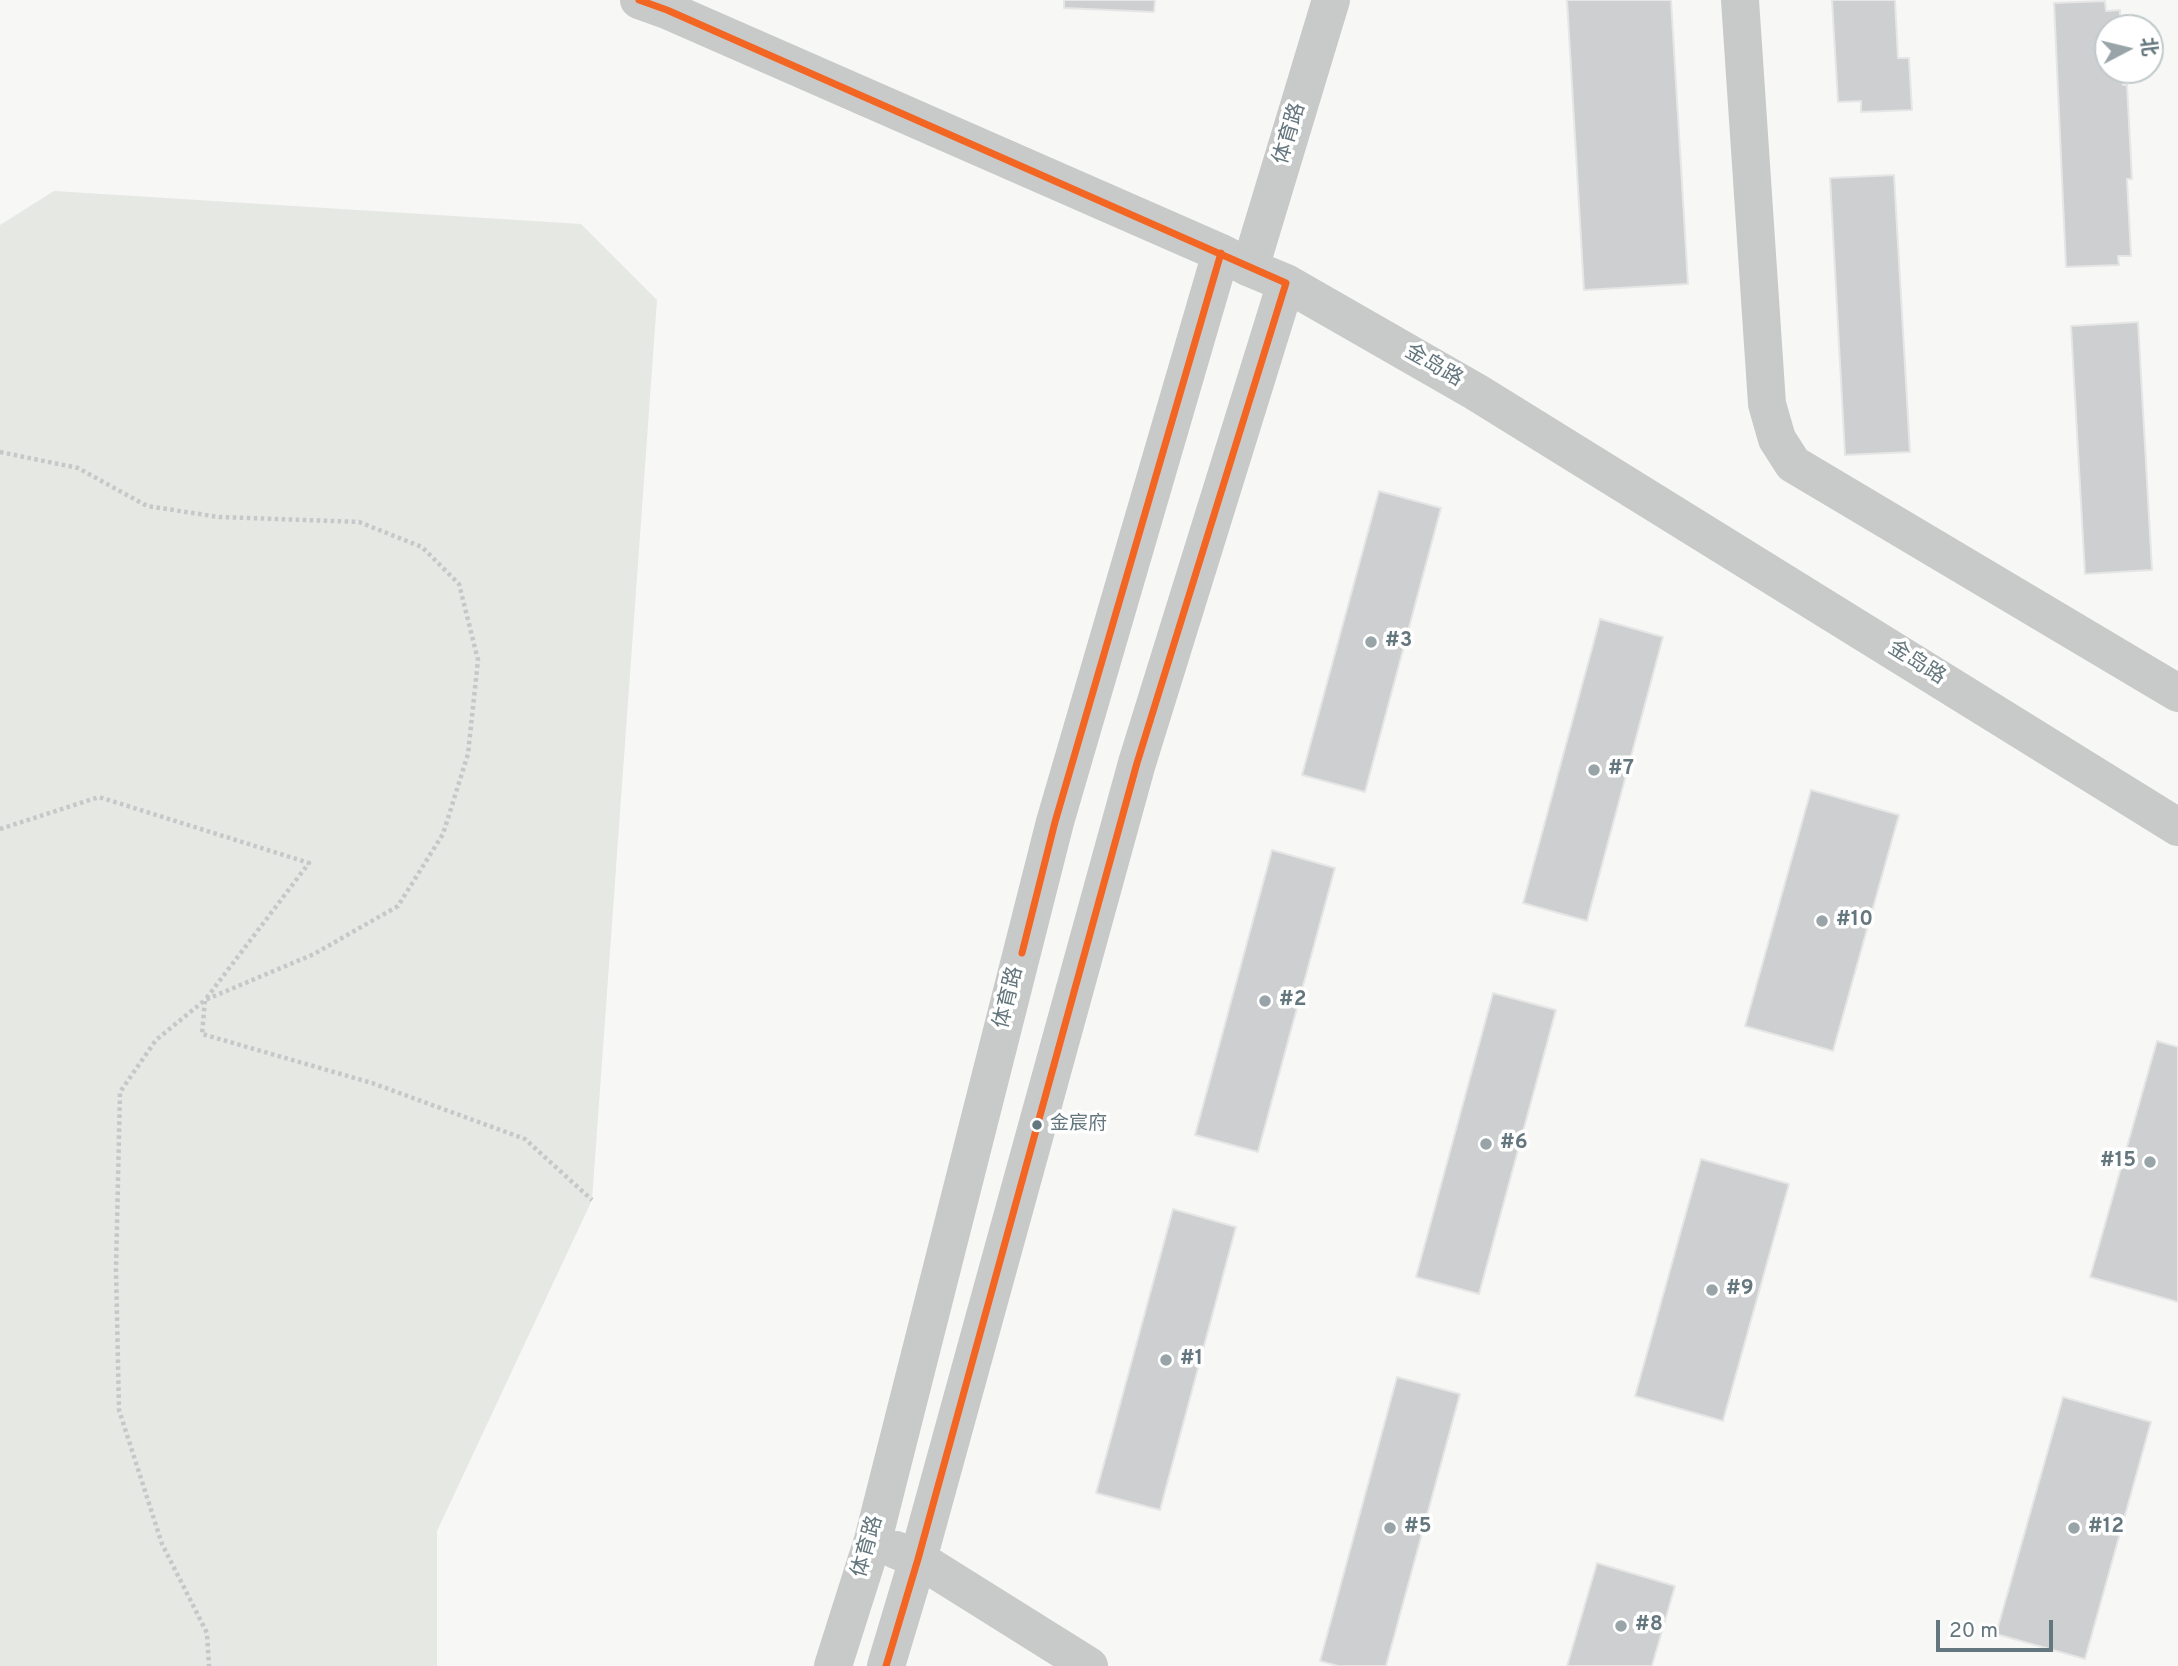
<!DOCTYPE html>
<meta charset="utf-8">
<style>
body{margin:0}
#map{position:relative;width:2178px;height:1666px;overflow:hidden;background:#f7f7f6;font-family:Overpass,"Noto Sans SC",sans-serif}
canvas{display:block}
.north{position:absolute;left:2094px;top:14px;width:70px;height:70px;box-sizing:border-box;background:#fff;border:2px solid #c1c9cb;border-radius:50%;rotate:83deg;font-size:19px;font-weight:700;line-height:28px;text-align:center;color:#65777e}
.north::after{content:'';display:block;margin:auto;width:24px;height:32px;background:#98a4a8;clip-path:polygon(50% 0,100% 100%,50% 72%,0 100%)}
.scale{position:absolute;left:1936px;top:1620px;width:117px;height:32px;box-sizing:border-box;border:4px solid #65777e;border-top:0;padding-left:9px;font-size:21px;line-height:24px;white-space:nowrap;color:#65777e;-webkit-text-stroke:5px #fff;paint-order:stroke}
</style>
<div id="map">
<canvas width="2178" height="1666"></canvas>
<div class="north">北</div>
<div class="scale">20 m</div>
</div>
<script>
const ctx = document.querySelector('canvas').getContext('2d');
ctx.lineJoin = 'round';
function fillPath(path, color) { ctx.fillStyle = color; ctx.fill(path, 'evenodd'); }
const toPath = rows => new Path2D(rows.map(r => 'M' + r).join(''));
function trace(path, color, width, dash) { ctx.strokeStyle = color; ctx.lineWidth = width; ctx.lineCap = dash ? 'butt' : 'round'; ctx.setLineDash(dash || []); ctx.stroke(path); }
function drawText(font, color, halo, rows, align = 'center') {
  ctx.font = font + ' Overpass,"Noto Sans SC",sans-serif'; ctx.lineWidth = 7; ctx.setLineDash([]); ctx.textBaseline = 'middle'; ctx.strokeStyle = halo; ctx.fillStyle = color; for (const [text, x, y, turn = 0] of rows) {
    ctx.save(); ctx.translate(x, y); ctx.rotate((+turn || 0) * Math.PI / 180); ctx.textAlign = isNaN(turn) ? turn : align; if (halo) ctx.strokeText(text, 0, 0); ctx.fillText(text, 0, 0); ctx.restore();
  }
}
const green = toPath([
 [54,191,581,224,657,300,592,1200,437,1531,437,1666,0,1666,0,225]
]);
const building = toPath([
 [1064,0,1155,0,1154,12,1064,8,1064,0],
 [1567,0,1671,0,1688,284,1584,290,1567,0],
 [1832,0,1895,0,1898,58,1909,58,1912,110,1861,112,1861,101,1838,102,1832,0],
 [2105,1,2106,11,2120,10,2120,28,2108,28,2108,70,2122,70,2123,85,2127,85,2132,179,2127,179,2131,256,2118,256,2119,265,2066,267,2054,3,2105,1],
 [1894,175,1910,452,1845,455,1830,178,1894,175],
 [2138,322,2152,570,2085,574,2071,326,2138,322],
 [1379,491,1441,508,1365,792,1302,775,1379,491],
 [1600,619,1663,637,1587,921,1523,903,1600,619],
 [1811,790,1899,815,1833,1051,1745,1026,1811,790],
 [1272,850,1335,868,1258,1152,1195,1135,1272,850],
 [1493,993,1556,1010,1479,1294,1416,1277,1493,993],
 [2157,1041,2178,1047,2178,1302,2090,1277,2157,1041],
 [1701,1159,1789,1184,1723,1421,1635,1396,1701,1159],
 [1173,1209,1236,1227,1160,1510,1096,1493,1173,1209],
 [1397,1377,1460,1394,1386,1666,1338,1666,1320,1661,1397,1377],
 [2063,1397,2151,1422,2085,1659,1996,1634,2063,1397],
 [1597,1563,1675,1586,1652,1666,1567,1666,1597,1563]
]);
const path = toPath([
 [0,452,78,468,147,506,219,517,359,522,422,547,459,584,478,660,468,754,443,834,398,906,314,954,205,1000,156,1040,120,1092,116,1269,119,1410,162,1544,207,1633,209,1666],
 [0,829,99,797,309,863,205,1000,202,1034,372,1083,525,1139,592,1200]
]);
const minor = toPath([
 [639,0,667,10,1221,253,1250,268,1286,283,1476,392,2178,827],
 [1740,0,1767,404,1777,439,1793,464,2178,693],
 [1250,268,1331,0],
 [896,1550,918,1559,1089,1666],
 [833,1666,873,1540,1055,822,1221,253],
 [886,1666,918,1559,1137,763,1286,283]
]);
const bus1 = toPath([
 [639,0,667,10,1286,283,1137,763,918,1559,886,1666],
 [1022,953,1055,822,1221,253]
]);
const markers = [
 [1371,642,7,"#98a4a8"],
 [1594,770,7,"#98a4a8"],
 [1822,921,7,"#98a4a8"],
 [1265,1001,7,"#98a4a8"],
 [1037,1125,6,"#65777e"],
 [1486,1144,7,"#98a4a8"],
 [2150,1162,7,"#98a4a8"],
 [1712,1290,7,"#98a4a8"],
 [1166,1360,7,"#98a4a8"],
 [1390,1528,7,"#98a4a8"],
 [2074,1528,7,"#98a4a8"],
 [1621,1626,7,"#98a4a8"]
];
const busNames = [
 ["金宸府",1050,1125]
];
const streetNames = [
 ["体育路",1291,134,-73],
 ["金岛路",1433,367,30],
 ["金岛路",1916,664,32],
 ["体育路",1010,998,-76],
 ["体育路",869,1547,-74]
];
const poiNames = [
 ["#3",1385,642],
 ["#7",1608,770],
 ["#10",1836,921],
 ["#2",1279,1001],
 ["#6",1500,1144],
 ["#15",2136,1162,"right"],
 ["#9",1726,1290],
 ["#1",1180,1360],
 ["#5",1404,1528],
 ["#12",2088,1528],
 ["#8",1635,1626]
];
fillPath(green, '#e6e8e4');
fillPath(building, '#cdcfd0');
trace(building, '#e6e6e6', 2);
trace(path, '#c6c7c8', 4.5, [3.5, 3.5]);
trace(minor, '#c8caca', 38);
trace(bus1, '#f26522', 7);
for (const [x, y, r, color] of markers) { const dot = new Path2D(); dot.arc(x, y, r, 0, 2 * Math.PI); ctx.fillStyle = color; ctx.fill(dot); trace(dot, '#fff', 2.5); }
drawText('19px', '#65777e', '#fff', busNames, 'left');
drawText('21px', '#65777e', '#fff', streetNames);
drawText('bold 21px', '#65777e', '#fff', poiNames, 'left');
</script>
